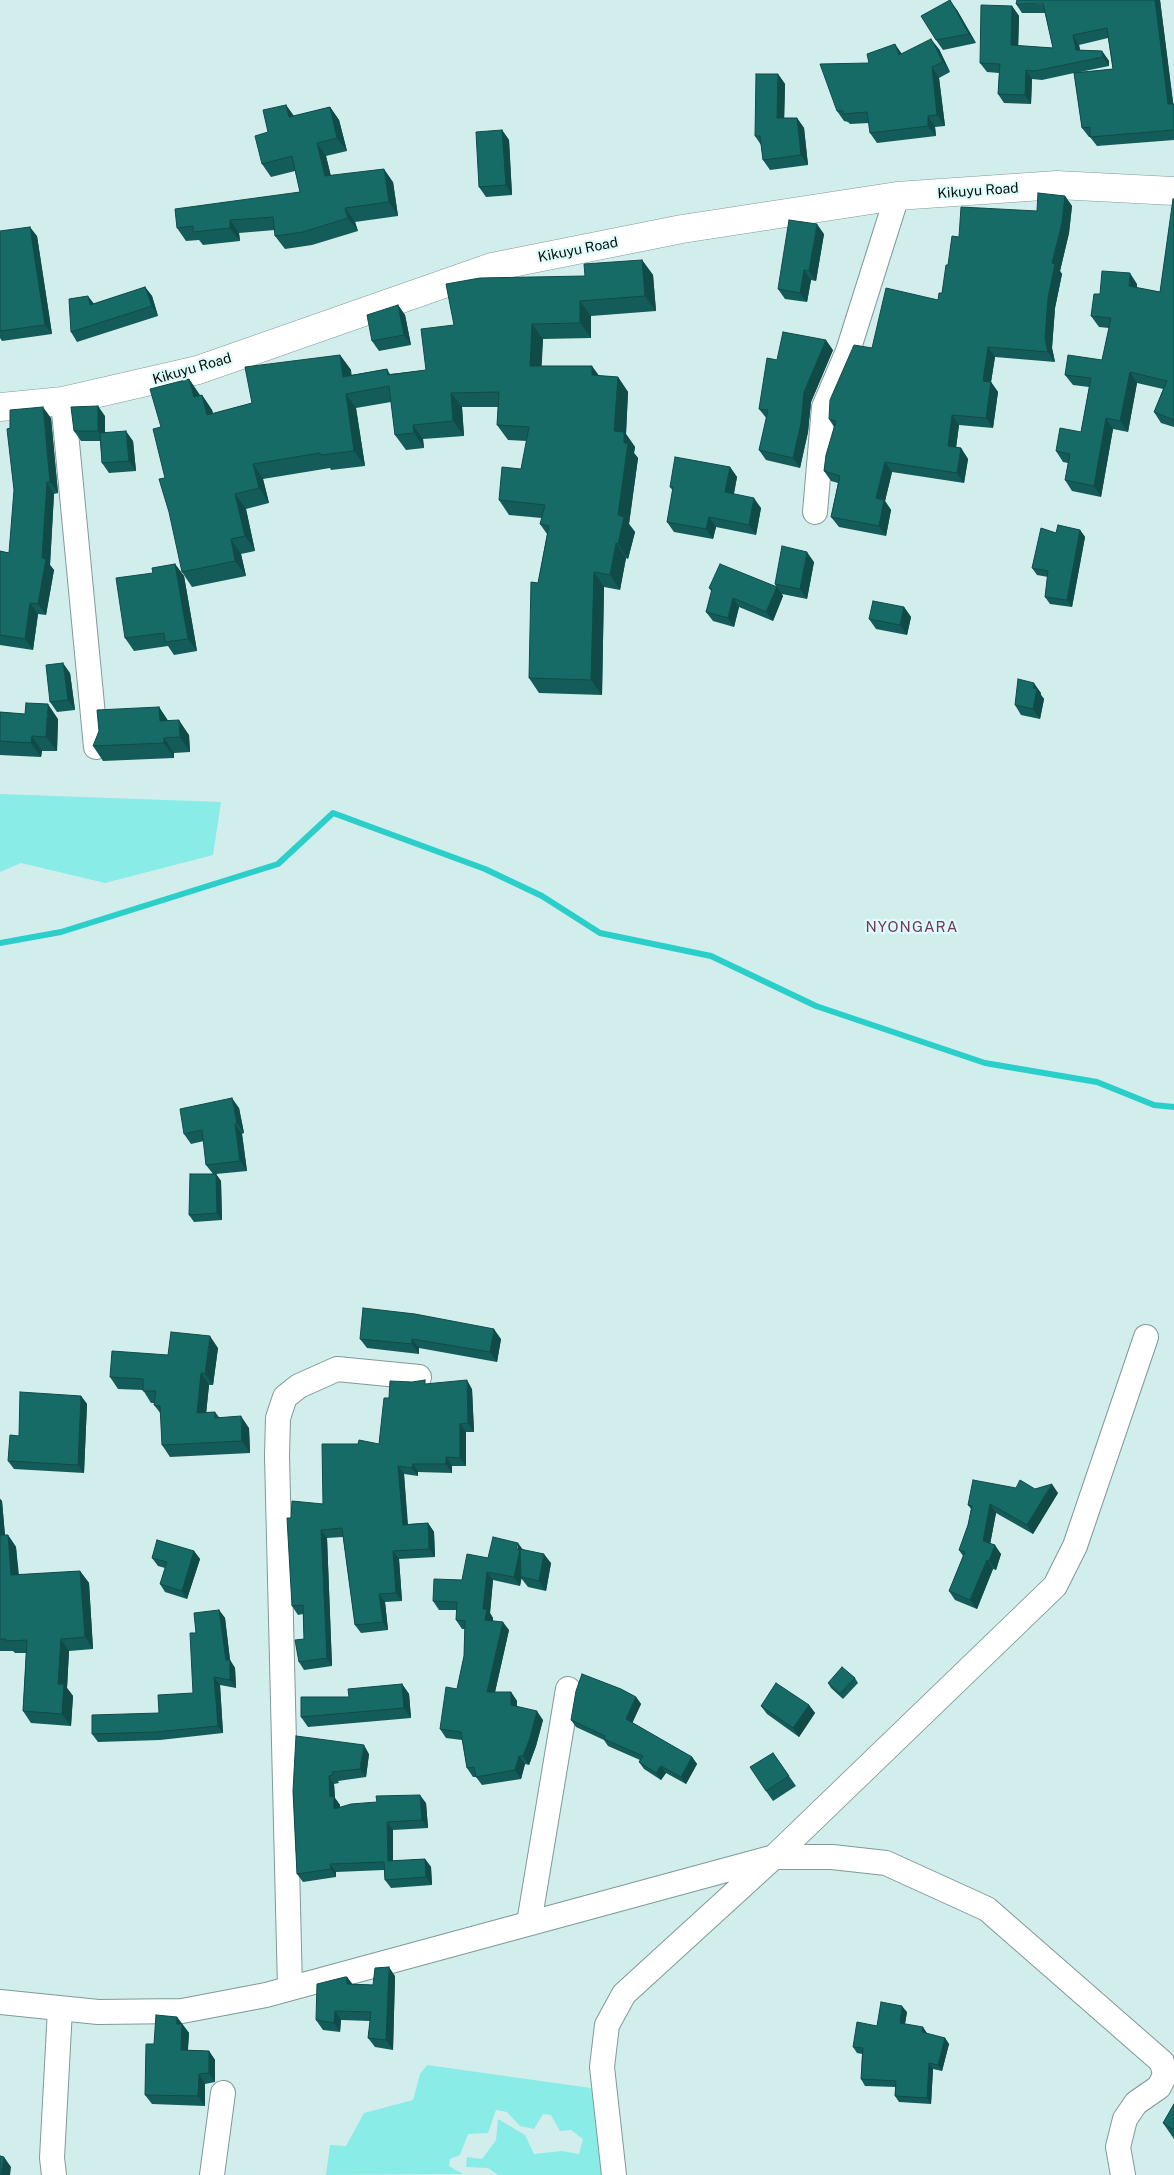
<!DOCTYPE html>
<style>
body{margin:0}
canvas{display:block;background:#d1eeec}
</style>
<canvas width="1174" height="2175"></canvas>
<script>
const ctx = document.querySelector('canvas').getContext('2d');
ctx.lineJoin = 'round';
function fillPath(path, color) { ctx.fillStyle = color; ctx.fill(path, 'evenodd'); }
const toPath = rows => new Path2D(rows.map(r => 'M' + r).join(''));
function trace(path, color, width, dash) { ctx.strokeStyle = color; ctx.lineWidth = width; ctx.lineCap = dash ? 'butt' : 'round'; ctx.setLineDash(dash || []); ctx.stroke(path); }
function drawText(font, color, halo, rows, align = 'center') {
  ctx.font = font + ' "Public Sans",sans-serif'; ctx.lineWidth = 4.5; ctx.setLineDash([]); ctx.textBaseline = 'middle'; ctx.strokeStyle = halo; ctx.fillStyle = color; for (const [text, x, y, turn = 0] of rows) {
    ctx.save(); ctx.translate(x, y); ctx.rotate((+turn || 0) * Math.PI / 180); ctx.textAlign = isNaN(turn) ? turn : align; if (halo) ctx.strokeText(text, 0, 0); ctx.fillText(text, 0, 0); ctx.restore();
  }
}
const green = toPath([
 [0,794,221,802,213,855,105,883,21,863,0,872],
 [427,2065,598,2089,608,2175,498,2175,488,2168,466,2167,467,2157,482,2159,496,2140,498,2119,525,2135,534,2154,562,2151,579,2154,583,2139,571,2130,560,2131,551,2115,543,2114,534,2129,520,2126,507,2112,496,2110,488,2133,468,2134,460,2155,450,2159,449,2166,463,2174,326,2175,330,2145,346,2146,364,2113,413,2100,420,2074]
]);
const stream = toPath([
 [0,943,61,932,278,864,333,813,485,869,542,896,600,933,711,956,816,1006,985,1063,1097,1082,1154,1105,1174,1107]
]);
const street = toPath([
 [63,401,96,747],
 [815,512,824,407,848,351,897,196],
 [529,1923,568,1689],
 [290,1988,277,1456,278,1418,285,1397,299,1386,337,1369,419,1377],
 [0,2002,98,2012,182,2011,266,1995,774,1857,832,1857,886,1863,987,1909,1162,2062,1165,2075,1159,2087,1136,2103,1125,2119,1118,2147,1123,2175],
 [54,2175,52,2158,60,2009],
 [212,2175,223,2093],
 [614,2175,602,2067,607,2025,624,1994,774,1857,1055,1586,1075,1546,1146,1337]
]);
const secondary = toPath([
 [0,407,63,401,198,370,492,267,682,229,897,196,1057,185,1174,191]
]);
const wall = toPath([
 [1160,0,1173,104,1174,104,1174,140,1097,146,1090,137,1089,137,1082,128,1074,73,1042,80,1032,79,1031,104,1004,103,998,94,999,73,987,72,980,63,1012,6,1019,16,1018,46,1053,48,1045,13,1022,13,1016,4],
 [1108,38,1113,69,1080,72,1109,66,1109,61,1102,51,1080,50,1079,45],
 [957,10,976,43,943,50,936,40],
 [939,49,950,72,939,78,945,126,935,127,936,136,877,143,870,133,869,123,850,124,848,122,844,121,837,111,869,63,901,54],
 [778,74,785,84,784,118,797,118,804,128,808,165,770,170,763,160,761,145,755,136],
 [286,105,294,116,330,107,339,120,347,151,326,156,331,176,393,182,398,216,355,222,358,231,312,245,285,249,275,236,275,230,239,233,240,241,203,245,199,240,186,241,177,228,300,192,295,171,271,177,262,164,268,132],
 [502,130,509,140,512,195,486,197,479,187],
 [1065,196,1072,206,1069,233,1060,271,1062,274,1055,308,1052,348,1055,362,995,357,991,382,998,392,993,428,959,425,956,447,961,448,968,459,964,483,892,472,885,501,891,510,886,536,839,527,831,517,838,483,831,481,824,471,834,427,829,419,872,348,938,300,942,293,948,265,959,237,1037,211],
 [1174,199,1174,427,1161,423,1154,412,1163,389,1137,383,1128,432,1113,429,1101,497,1072,491,1065,480,1068,463,1063,462,1056,451,1081,432,1089,387,1073,385,1065,375,1102,360,1109,328,1099,327,1091,316,1100,294,1137,284,1137,288,1160,292],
 [0,231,37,236,52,334,2,341,0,338],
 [824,234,816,281,811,280,807,302,785,299,778,289],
 [642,260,653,275,656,311,591,316,591,338,543,339,541,366,599,376,618,377,628,392,626,434,635,447,634,453,638,458,629,524,635,532,628,559,626,558,620,590,604,587,602,695,539,693,529,678,538,583,547,534,540,524,542,518,509,515,499,500,521,469,527,441,508,440,497,425,498,407,462,407,464,436,423,439,424,448,406,450,395,435,391,402,356,408,365,466,331,470,330,468,263,479,269,503,246,509,255,551,241,554,246,576,192,587,182,572,165,478,161,427,189,379,200,395,202,395,212,410,213,414,252,403,340,355,351,370,351,375,387,369,390,374,426,370,454,325,585,276],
 [145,287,152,296,158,316,77,342,71,332,94,304],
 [398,305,405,315,411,345,379,351,372,341],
 [833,350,811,402,808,432,800,468,766,460,759,450,767,419,759,409,777,360],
 [105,416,105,432,133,441,136,471,109,473,102,463,100,441,81,441,74,431],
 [51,418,58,493,54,494,50,565,54,570,46,615,38,614,33,650,0,645,0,551,9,553],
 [730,467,737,477,734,494,761,508,756,535,716,527,713,539,674,532,667,522,673,491,670,487],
 [1080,530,1085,537,1072,607,1050,604,1045,597,1048,577,1037,575,1032,568,1056,533],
 [814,562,807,599,782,594,783,596,773,621,739,607,734,627,713,621,706,612,712,592,709,588,776,587,775,584],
 [175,564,184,576,197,651,174,655,168,646,134,651,125,638,153,573],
 [904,607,911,617,907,635,876,629,869,619],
 [70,673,75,710,57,712,50,702],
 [1041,693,1041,695,1044,699,1040,719,1021,715,1015,705],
 [159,707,168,721,189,735,190,752,174,753,174,758,103,761,93,746],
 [0,712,58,719,57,751,42,751,41,757,0,755],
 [239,1108,244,1133,242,1134,247,1171,216,1174,221,1181,222,1220,194,1222,189,1215,213,1174,206,1165,204,1141,191,1144,184,1134],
 [360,1339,501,1339,497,1362,419,1348,419,1354,367,1348],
 [218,1348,213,1385,209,1385,206,1413,215,1412,219,1417,249,1428,250,1453,170,1457,162,1445,161,1414,154,1405,155,1403,151,1403,143,1390,118,1389,110,1377],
 [428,1384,472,1389,474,1432,466,1432,466,1466,452,1466,452,1473,418,1472,418,1476,404,1474,408,1524,428,1523,434,1532,435,1557,399,1559,402,1601,385,1602,388,1630,361,1633,355,1625,343,1537,327,1538,332,1666,304,1670,299,1662,304,1639,303,1614,298,1615,292,1606,291,1518,323,1504,379,1444,389,1398],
 [81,1396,87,1404,84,1473,14,1469,8,1461],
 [1035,1489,1058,1493,1033,1534,996,1513,990,1544,1001,1554,996,1570,993,1569,977,1609,955,1600,949,1591,963,1556,959,1550,968,1525,971,1509,968,1505],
 [0,1499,2,1501,5,1535,8,1535,16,1547,19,1575,80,1571,89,1583,93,1649,69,1651,67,1688,73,1696,71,1726,31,1723,23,1711,26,1653,15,1653,13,1651,0,1651],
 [522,1549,551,1563,546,1591,528,1587,521,1578,520,1586,493,1580,490,1613,493,1618,493,1621,509,1630,495,1692,511,1692,517,1701,517,1707,543,1720,536,1746,529,1765,525,1764,521,1779,482,1785,476,1777,473,1777,467,1768,462,1740,446,1738,440,1729,457,1689,464,1656,465,1629,462,1629,456,1620,457,1610,439,1610,433,1601,462,1580,488,1558],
 [194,1551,200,1559,187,1599,165,1592,160,1584,165,1568,158,1566,152,1558],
 [219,1610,225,1618,230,1660,235,1668,236,1688,220,1685,223,1733,160,1740,98,1742,92,1734,159,1713,193,1693,196,1633],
 [855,1678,858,1683,843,1699,831,1688,828,1683],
 [402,1684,409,1694,411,1718,308,1727,301,1717,349,1697],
 [636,1697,641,1704,632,1723,692,1757,697,1764,686,1784,666,1773,661,1780,644,1769,639,1762,640,1760,608,1746,604,1740,576,1727,571,1720],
 [809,1705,815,1713,799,1737,767,1714,761,1706],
 [773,1753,796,1786,773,1801,766,1791],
 [369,1754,366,1777,338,1781,339,1783,334,1784,335,1798,340,1805,340,1807,426,1803,428,1828,393,1830,393,1861,425,1859,431,1867,432,1885,391,1888,385,1880,384,1870,336,1872,336,1877,303,1882,297,1874,293,1791],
 [395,1976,393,2050,375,2047,368,2038,370,2021,341,2020,340,2032,323,2030,316,2020,347,1977,352,1984,373,1985],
 [907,2012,905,2024,927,2034,945,2038,949,2044,942,2071,933,2069,931,2104,899,2102,895,2096,895,2087,865,2086,861,2079,862,2054,857,2053,853,2047,877,2026],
 [177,2017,189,2033,188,2050,209,2051,215,2060,215,2082,205,2084,205,2106,152,2104,145,2095,154,2044],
 [1174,2104,1174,2139,1163,2123]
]);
const shadedWall = toPath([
 [950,0,957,10,976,43,969,34],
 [1155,0,1160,0,1174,109,1168,104],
 [1012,6,1019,16,1018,55,1011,45],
 [1073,35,1079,45,1082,59,1076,50],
 [931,39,939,49,950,72,943,62],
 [895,44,902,54,899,55],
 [1102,51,1109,61,1109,66,1103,57],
 [932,67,939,78,945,126,937,115],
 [1026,70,1032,79,1031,104,1025,95],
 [778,74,785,84,784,128,777,118],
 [286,105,295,118,289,117],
 [330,107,339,120,347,151,337,138],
 [928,116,935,127,936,136,928,126],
 [797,118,804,128,808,165,801,155],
 [502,130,509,140,512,195,506,185],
 [317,143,326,156,334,190,325,176],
 [384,169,393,182,398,216,389,202],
 [1065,196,1072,206,1069,233,1060,271,1062,274,1055,308,1052,348,1055,362,1048,352,1045,338,1048,298,1052,263],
 [345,208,355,222,358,231,348,218],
 [230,220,239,233,240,241,230,228],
 [817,224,824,234,816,281,809,271],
 [30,227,37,236,52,334,45,325],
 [642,260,653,275,656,311,645,296],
 [804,270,811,280,807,302,800,293],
 [1130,273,1137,284,1136,297,1129,286],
 [145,287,152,296,158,316,152,306],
 [88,296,95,305,90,305],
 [580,301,591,316,591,338,580,323],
 [398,305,405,315,411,345,404,335],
 [532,324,543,339,541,380,530,366],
 [826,340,833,350,811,402,808,432,800,468,793,458,804,392],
 [988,347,995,357,991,382,998,392,993,428,986,418,983,381],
 [340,355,351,370,354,392,343,377],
 [592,366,603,381,592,375],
 [1130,372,1137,383,1128,432,1120,421],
 [618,377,628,392,626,434,635,447,634,453,638,458,629,524,635,532,628,559,618,544,618,515,614,431],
 [189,379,199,394,204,412,194,397],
 [451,393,462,407,464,436,453,421],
 [346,394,356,408,365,466,354,451],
 [202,395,212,410,218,430,207,415],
 [98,406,105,416,105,440,98,431],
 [43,407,51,418,58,493,50,482],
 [952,415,959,425,955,456,948,446],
 [1106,418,1113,429,1101,497,1094,486],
 [413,425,423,439,424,448,414,433],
 [126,431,133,441,136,471,129,461],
 [961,448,968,459,964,483,957,473],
 [885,462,892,472,885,501,891,510,886,536,879,526,876,498],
 [253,464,263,479,269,503,259,488],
 [730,467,737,477,732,502,725,492],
 [47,482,54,494,50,565,54,570,46,615,38,604,42,558],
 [235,494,246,509,255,551,245,536],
 [754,498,761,508,756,535,749,525],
 [709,517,716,527,713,539,706,529],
 [1080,530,1085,537,1072,607,1067,600],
 [231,539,241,554,246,576,235,561],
 [616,543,626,558,620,590,610,575],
 [807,552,814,562,807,599,800,589],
 [175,564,184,576,197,651,188,639],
 [594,572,604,587,602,695,591,680],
 [777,587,783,596,773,621,766,612],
 [733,598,739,607,734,627,728,618],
 [30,603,38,614,33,650,25,639],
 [904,607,911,617,907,635,900,625],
 [63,663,70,673,75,710,68,700],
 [1034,683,1041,693,1041,695,1044,699,1040,719,1033,709,1033,688],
 [48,704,58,719,57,751,46,737],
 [159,707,169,722,160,721],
 [179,720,189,735,190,752,180,737],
 [32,736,42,751,41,757,31,743],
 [164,738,174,753,174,758,164,743],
 [232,1098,239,1108,244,1133,237,1123],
 [235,1124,242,1134,247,1171,240,1161],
 [216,1174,221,1181,222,1220,217,1213],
 [494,1329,501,1339,497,1362,490,1352],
 [210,1336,218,1348,213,1385,205,1374],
 [412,1339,419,1348,419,1354,412,1344],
 [201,1373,209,1385,205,1425,197,1413],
 [467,1380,472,1389,474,1432,468,1423],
 [81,1396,87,1404,84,1473,78,1465],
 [241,1416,249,1428,250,1453,242,1441],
 [460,1424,466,1432,466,1466,460,1458],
 [446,1457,452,1466,452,1473,446,1464],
 [413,1464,418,1472,418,1476,412,1468],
 [398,1466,404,1474,408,1533,403,1525],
 [1052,1484,1058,1493,1033,1534,1027,1525],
 [0,1499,2,1501,6,1548,0,1540],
 [990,1504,996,1513,989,1550,983,1541],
 [428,1523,434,1532,435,1557,429,1549],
 [321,1530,327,1538,332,1666,327,1658],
 [8,1535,16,1547,19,1587,11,1575],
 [518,1543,524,1551,526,1558,520,1586,514,1577],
 [995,1545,1001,1554,996,1570,989,1561],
 [194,1551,200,1559,187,1599,182,1591],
 [393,1551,399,1559,402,1601,396,1593],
 [544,1554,551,1563,546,1591,539,1581],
 [987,1560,993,1569,977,1609,970,1600],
 [80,1571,89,1583,93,1649,85,1637],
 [487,1572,493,1580,490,1613,493,1618,492,1629,485,1620,483,1609],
 [379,1594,385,1602,388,1630,383,1622],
 [219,1610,225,1618,230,1660,235,1668,236,1688,230,1680,226,1660],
 [503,1622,509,1630,493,1701,487,1692],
 [61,1639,69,1651,67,1688,73,1696,71,1726,62,1714,58,1684],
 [214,1677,220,1685,223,1733,218,1726],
 [402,1684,409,1694,411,1718,404,1708],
 [511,1692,517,1701,517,1714,511,1705],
 [636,1697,641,1704,631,1726,626,1719],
 [809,1705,815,1713,799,1737,793,1728],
 [537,1711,543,1720,536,1746,529,1765,523,1756],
 [364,1745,369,1754,366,1777,360,1769],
 [519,1756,525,1764,521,1779,515,1770],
 [692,1757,697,1764,686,1784,681,1777],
 [661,1766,666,1773,661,1780,656,1773],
 [329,1776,334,1784,335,1798,340,1805,340,1817,334,1809,330,1797],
 [420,1795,426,1803,428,1828,422,1820],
 [387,1822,393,1830,393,1870,388,1861],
 [425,1859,431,1867,432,1885,426,1877],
 [330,1864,336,1872,336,1877,331,1869],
 [389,1967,395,1976,393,2050,386,2040],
 [347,1977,354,1986,347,1984],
 [902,2006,907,2012,904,2029,900,2023],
 [335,2011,341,2020,340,2032,334,2023],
 [177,2017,189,2033,187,2060,181,2050,177,2024],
 [923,2027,927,2033,926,2039,922,2032],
 [945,2038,949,2044,942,2071,938,2065],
 [209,2051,215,2060,215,2082,209,2073],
 [929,2063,933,2069,931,2104,927,2098],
 [199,2074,205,2084,205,2106,198,2096],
 [4,2157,11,2167,10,2175,1,2175]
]);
const building = toPath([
 [950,0,969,34,936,40,921,16,950,0],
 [1017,0,1155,0,1168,104,1174,104,1174,130,1090,137,1090,127,1082,128,1074,73,1113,69,1107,28,1073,35,1076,50,1102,51,1103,57,1035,71,1026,70,1025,95,998,94,1000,64,980,63,981,5,1012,6,1011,45,1053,48,1043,3,1016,4,1017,0],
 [931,39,943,62,932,67,937,115,928,116,928,126,870,133,867,112,843,114,843,111,837,111,820,64,869,63,867,54,895,44,899,55,931,39],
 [756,74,778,74,777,118,797,118,801,155,763,160,760,136,755,136,756,74],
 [286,105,289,117,330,107,337,138,317,143,325,176,384,169,389,202,345,208,348,218,303,232,275,236,273,217,230,220,230,228,193,232,193,226,177,228,175,209,300,192,292,156,262,164,255,136,268,132,263,110,286,105],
 [502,130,506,185,479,187,476,132,502,130],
 [1038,193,1065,196,1062,223,1052,263,1055,264,1048,298,1045,338,1048,352,988,347,983,381,991,382,986,418,952,415,948,446,961,448,957,473,885,462,876,498,884,500,879,526,831,517,840,476,824,471,826,455,836,421,829,419,830,400,854,345,872,348,886,288,938,300,939,293,942,293,946,265,948,265,952,236,959,237,961,207,1037,211,1038,193],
 [1173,199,1174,199,1174,420,1154,412,1167,381,1130,372,1120,421,1106,418,1094,486,1065,480,1070,454,1056,451,1060,428,1081,432,1091,378,1065,375,1068,355,1102,360,1111,318,1091,316,1094,294,1100,294,1102,271,1130,273,1129,286,1160,292,1173,199],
 [789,220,817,224,809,271,804,270,800,293,778,289,789,220],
 [30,227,45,325,0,331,0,231,30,227],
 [642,260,645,296,580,301,580,323,532,324,530,366,592,366,592,375,618,377,614,431,624,432,624,443,628,443,618,515,624,517,618,544,616,543,610,575,594,572,591,680,529,678,531,582,538,583,549,526,540,524,545,505,499,500,502,467,521,469,529,427,497,425,499,392,451,393,453,421,413,425,414,433,395,435,389,386,346,394,354,451,321,455,320,453,253,464,259,488,235,494,245,536,231,539,235,561,182,572,169,512,159,479,165,478,153,429,161,427,150,389,189,379,194,397,202,395,207,415,252,403,245,367,340,355,343,377,387,369,388,375,426,370,421,329,454,325,446,284,480,278,585,276,584,264,642,260],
 [145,287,152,306,71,332,69,299,88,296,90,305,145,287],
 [398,305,404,335,372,341,367,315,398,305],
 [783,332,826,340,804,392,801,423,793,458,759,450,768,410,759,409,767,358,777,360,783,332],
 [98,406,98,431,74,431,71,407,98,406],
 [43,407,50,482,47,482,42,558,46,559,38,604,30,603,25,639,0,635,0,551,9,553,14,490,7,429,10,428,10,410,43,407],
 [126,431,129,461,102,463,100,433,126,431],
 [675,457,730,467,725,492,754,498,749,525,709,517,706,529,667,522,673,487,670,487,675,457],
 [1058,525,1080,530,1067,600,1045,597,1048,571,1032,568,1041,528,1056,533,1058,525],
 [782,546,807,552,800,589,775,584,782,546],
 [175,564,188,639,165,642,164,633,125,638,116,578,153,573,152,568,175,564],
 [720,564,777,587,766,612,733,598,728,618,706,612,712,589,709,588,720,564],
 [873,601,904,607,900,625,869,619,873,601],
 [63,663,68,700,50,702,46,665,63,663],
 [1018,679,1034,683,1033,688,1037,689,1033,709,1015,705,1018,679],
 [26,703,48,704,46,737,32,736,31,743,0,741,0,712,25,714,26,703],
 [159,707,160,721,179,720,180,737,164,738,164,743,93,746,99,731,97,710,159,707],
 [232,1098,237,1123,235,1124,240,1161,206,1165,202,1130,184,1134,180,1109,232,1098],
 [190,1174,216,1174,217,1213,189,1215,190,1174],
 [363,1308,415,1314,494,1329,490,1352,412,1339,412,1344,360,1339,363,1308],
 [171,1332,210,1336,205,1374,201,1373,197,1413,215,1412,215,1418,241,1416,242,1441,162,1445,160,1406,154,1405,156,1391,143,1391,143,1379,110,1377,112,1351,168,1355,171,1332],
 [425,1380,425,1384,467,1380,468,1423,460,1424,460,1458,446,1457,446,1464,413,1464,412,1468,398,1466,403,1525,428,1523,429,1549,393,1551,396,1593,379,1594,383,1622,355,1625,342,1528,321,1530,327,1658,299,1662,295,1640,304,1639,303,1605,292,1606,287,1518,291,1518,292,1501,323,1504,322,1444,358,1444,359,1440,379,1444,384,1398,389,1398,390,1381,412,1382,425,1380],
 [20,1392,81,1396,78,1465,8,1461,10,1435,19,1436,20,1392],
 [973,1480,1016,1488,1020,1480,1035,1489,1052,1484,1027,1525,990,1504,983,1541,995,1545,989,1561,987,1560,970,1600,949,1591,965,1552,959,1550,968,1525,972,1506,968,1505,973,1480],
 [0,1535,8,1535,11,1575,80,1571,85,1637,61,1639,58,1684,64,1684,62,1714,23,1711,27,1640,6,1641,6,1639,0,1639,0,1535],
 [493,1537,518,1543,516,1549,520,1550,514,1577,487,1572,483,1609,487,1609,485,1620,503,1622,487,1692,511,1692,511,1705,537,1711,530,1738,523,1756,519,1756,515,1770,476,1777,474,1767,467,1768,461,1732,440,1729,446,1687,457,1689,464,1656,465,1621,456,1620,457,1602,433,1601,434,1579,462,1580,467,1554,488,1558,493,1537],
 [157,1540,194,1551,182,1591,160,1584,167,1562,152,1558,157,1540],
 [520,1549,544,1554,539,1581,521,1577,520,1549],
 [219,1610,226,1660,230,1660,230,1680,214,1677,218,1726,155,1732,92,1734,92,1715,159,1713,158,1695,193,1693,190,1633,196,1633,194,1613,219,1610],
 [842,1667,855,1678,840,1694,828,1683,842,1667],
 [582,1674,621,1689,636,1697,626,1719,692,1757,681,1777,661,1766,656,1773,639,1762,643,1756,604,1739,605,1736,571,1720,576,1691,582,1674],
 [776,1683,809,1705,793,1728,761,1706,776,1683],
 [402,1684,404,1708,301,1717,301,1697,349,1697,348,1689,402,1684],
 [296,1736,364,1745,360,1769,332,1772,333,1775,329,1776,330,1797,334,1796,334,1809,351,1804,377,1802,376,1796,420,1795,422,1820,387,1822,388,1861,425,1859,426,1877,385,1880,384,1862,330,1864,331,1869,297,1874,293,1791,296,1736],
 [773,1753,789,1776,766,1791,750,1767,773,1753],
 [389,1967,386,2040,368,2038,371,2012,335,2011,334,2023,316,2020,317,1984,345,1977,347,1977,347,1984,373,1985,375,1968,389,1967],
 [881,2002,902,2006,900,2023,923,2027,922,2032,945,2038,938,2065,929,2063,927,2098,895,2096,896,2081,861,2079,863,2048,853,2047,857,2022,877,2026,881,2002],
 [156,2015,177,2017,177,2024,182,2024,181,2050,209,2051,209,2073,199,2074,198,2096,145,2095,146,2044,154,2044,156,2015],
 [1174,2104,1174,2130,1163,2123,1174,2104],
 [0,2156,4,2157,1,2175,0,2175,0,2156]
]);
const streetNames = [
 ["Kikuyu Road",978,191,-4],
 ["Kikuyu Road",578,250,-11],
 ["Kikuyu Road",192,369,-16]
];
const neighbourhoodNames = [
 ["NYONGARA",912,927]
];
fillPath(green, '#8aece6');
trace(stream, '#2acfc9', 6);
trace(street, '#7f9a98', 26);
trace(secondary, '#7f9a98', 29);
trace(street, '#fff', 24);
trace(secondary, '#fff', 28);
fillPath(wall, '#145c59');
fillPath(shadedWall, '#104b48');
fillPath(building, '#176b67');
trace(building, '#104b48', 1);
drawText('14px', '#050e0d', '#defcf9', streetNames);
ctx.letterSpacing = '1px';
drawText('15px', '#733760', '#defcf9', neighbourhoodNames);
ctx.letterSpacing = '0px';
</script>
